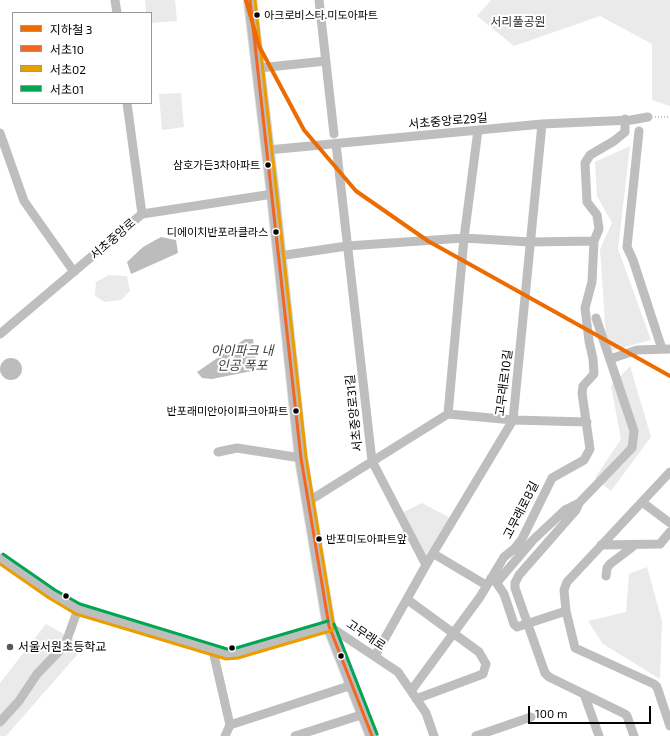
<!DOCTYPE html>
<meta charset="utf-8">
<style>
body{margin:0}
#map{position:relative;width:670px;height:736px;overflow:hidden;background:#fff;font-family:"Exo 2","Noto Sans KR",sans-serif}
canvas{display:block}
.legend{position:absolute;left:12px;top:12px;width:140px;height:92px;box-sizing:border-box;background:#fff;border:1px solid #999;margin:0;padding:5px 7px;list-style:none;font-size:12px;color:#000}
.legend li{display:flex;align-items:center;gap:8px;height:20px}
.legend b{width:20px;border:1px solid #999}
.scale{position:absolute;left:528px;top:706px;width:123px;height:18px;box-sizing:border-box;border:2px solid #000;border-top:0;padding-left:5px;font-size:12px;line-height:14px;white-space:nowrap;color:#000;-webkit-text-stroke:3px #fff;paint-order:stroke}
</style>
<div id="map">
<canvas width="670" height="736"></canvas>
<ul class="legend">
<li><b style="height:5px;background:#ed6c00"></b>지하철 3</li>
<li><b style="height:5px;background:#f26522"></b>서초10</li>
<li><b style="height:5px;background:#eb9e00"></b>서초02</li>
<li><b style="height:5px;background:#00a651"></b>서초01</li>
</ul>
<div class="scale">100 m</div>
</div>
<script>
const ctx = document.querySelector('canvas').getContext('2d');
ctx.lineJoin = 'round';
function fillPath(path, color) { ctx.fillStyle = color; ctx.fill(path, 'evenodd'); }
const toPath = rows => new Path2D(rows.map(r => 'M' + r).join(''));
function trace(path, color, width, dash) { ctx.strokeStyle = color; ctx.lineWidth = width; ctx.lineCap = dash ? 'butt' : 'round'; ctx.setLineDash(dash || []); ctx.stroke(path); }
function drawText(font, color, halo, rows, align = 'center') {
  ctx.font = font + ' "Exo 2","Noto Sans KR",sans-serif'; ctx.lineWidth = 4; ctx.setLineDash([]); ctx.textBaseline = 'middle'; ctx.strokeStyle = halo; ctx.fillStyle = color; for (const [text, x, y, turn = 0] of rows) {
    ctx.save(); ctx.translate(x, y); ctx.rotate((+turn || 0) * Math.PI / 180); ctx.textAlign = isNaN(turn) ? turn : align; if (halo) ctx.strokeText(text, 0, 0); ctx.fillText(text, 0, 0); ctx.restore();
  }
}
const green = toPath([
 [145,0,175,0,177,21,151,23,151,13,146,13],
 [491,0,670,0,670,106,652,100,652,44,600,16,514,46,477,16],
 [181,93,184,127,162,130,159,94],
 [630,146,618,249,651,340,607,352,600,249,612,223,597,196,595,162],
 [109,275,127,276,130,291,121,300,105,302,95,296,96,282],
 [630,366,651,437,611,491,595,478,621,439,611,386],
 [422,503,454,520,426,565,399,514],
 [647,567,662,621,660,679,603,644,588,621,626,612,629,574],
 [46,624,85,646,6,736,0,736,0,683]
]);
const water = toPath([
 [161,237,176,240,178,253,131,274,127,262,143,247],
 [245,339,253,339,257,370,212,379,202,378,197,372],
 '0 369a11 11 0 1 1 22 0a11 11 0 1 1-22 0Z'
]);
const path = toPath([
 [655,117,670,117]
]);
const minor = toPath([
 [115,0,117,13],
 [319,0,334,134],
 [259,68,326,61],
 [127,103,142,214],
 [639,131,627,247,633,260,662,349],
 [0,133,24,201,74,272],
 [336,144,372,461,426,565],
 [268,150,542,124,631,120,648,117],
 [279,256,347,246,464,238,530,242,594,241],
 [0,334,142,214,273,194],
 [610,359,637,350,670,349],
 [448,414,464,238,478,130],
 [448,414,513,420,587,422],
 [218,452,237,448,301,458],
 [670,472,567,582,564,590,566,611,575,648,654,684,657,687,670,726],
 [309,501,448,414],
 [642,502,670,523],
 [579,503,576,510,519,575,515,583,515,588,545,673,549,677,625,714,627,716,634,736],
 [601,545,660,544,670,532],
 [434,554,486,585],
 [0,558,52,594,78,609,213,651,227,654,237,653,329,626,398,672,426,713,434,736],
 [606,576,607,568,610,564,635,545],
 [491,578,496,582,499,580,533,540,565,510,579,503,632,448,634,431,596,318],
 [496,582,504,594,514,624,517,627,566,611],
 [408,600,479,652,486,664,483,674,416,699],
 [213,651,230,725,225,736],
 [375,656,426,565,513,420,542,124],
 [411,691,480,597,504,557,514,549,522,539,552,478,584,460,590,449,582,393,583,386,594,374,593,359,589,341,585,308,592,282,594,241,599,229,597,215,587,202,585,163,590,155,614,141,625,132,625,119],
 [584,694,599,736],
 [0,722,19,701,37,674,65,645,78,609],
 [230,725,352,685],
 [295,736,364,714],
 [476,736,531,717]
]);
const major = toPath([
 [250,0,273,194,301,458,329,626,372,736]
]);
const bus1 = toPath([
 [250,0,301,458,329,626,372,736]
]);
const bus2 = toPath([
 [0,564,49,598,76,614,226,659,238,658,330,631,334,628,306,457,255,0]
]);
const bus3 = toPath([
 [3,554,55,590,80,604,227,649,236,648,328,621],
 [334,624,377,734]
]);
const metro1 = toPath([
 [246,0,259,46,304,130,356,191,428,241,670,376]
]);
const markers = [
 [257,15,3.5,"#000"],
 [268,165,3.5,"#000"],
 [276,232,3.5,"#000"],
 [296,411,3.5,"#000"],
 [319,539,3.5,"#000"],
 [66,596,3.5,"#000"],
 [10,647,4,"#595959"],
 [232,648,3.5,"#000"],
 [341,656,3.5,"#000"]
];
const busNames = [
 ["아크로비스타.미도아파트",264,15,"left"],
 ["삼호가든3차아파트",260,165],
 ["디에이치반포라클라스",268,232],
 ["반포래미안아이파크아파트",288,411],
 ["반포미도아파트앞",326,539,"left"]
];
const parkNames = [
 ["서리풀공원",518,22]
];
const streetNames = [
 ["서초중앙로29길",448,121,-5],
 ["서초중앙로",113,239,-41],
 ["고무래로10길",504,383,-83],
 ["서초중앙로31길",354,413,-96],
 ["고무래로8길",521,510,-63],
 ["고무래로",366,635,34]
];
const poiNames = [
 ["서울서원초등학교",18,647]
];
const waterNames = [
 ["아이파크 내",242,351],
 ["인공 폭포",242,366]
];
fillPath(green, '#eaeaea');
fillPath(water, '#bcbcbc');
trace(major, '#dbdbdb', 14);
trace(path, '#b8b8b8', 1.5, [1, 2]);
trace(minor, '#bebebe', 9);
trace(major, '#bdbdbd', 12);
trace(bus1, '#f26522', 3);
trace(bus2, '#eb9e00', 3);
trace(bus3, '#00a651', 3);
trace(metro1, '#ed6c00', 4);
for (const [x, y, r, color] of markers) { const dot = new Path2D(); dot.arc(x, y, r, 0, 2 * Math.PI); ctx.fillStyle = color; ctx.fill(dot); trace(dot, '#fff', 1.5); }
drawText('11px', '#000', '#fff', busNames, 'right');
drawText('12px', '#303030', '#fff', parkNames);
drawText('12px', '#000', '#fff', streetNames);
drawText('12px', '#000', '#fff', poiNames, 'left');
drawText('italic 13px', '#414141', '#fff', waterNames);
</script>
